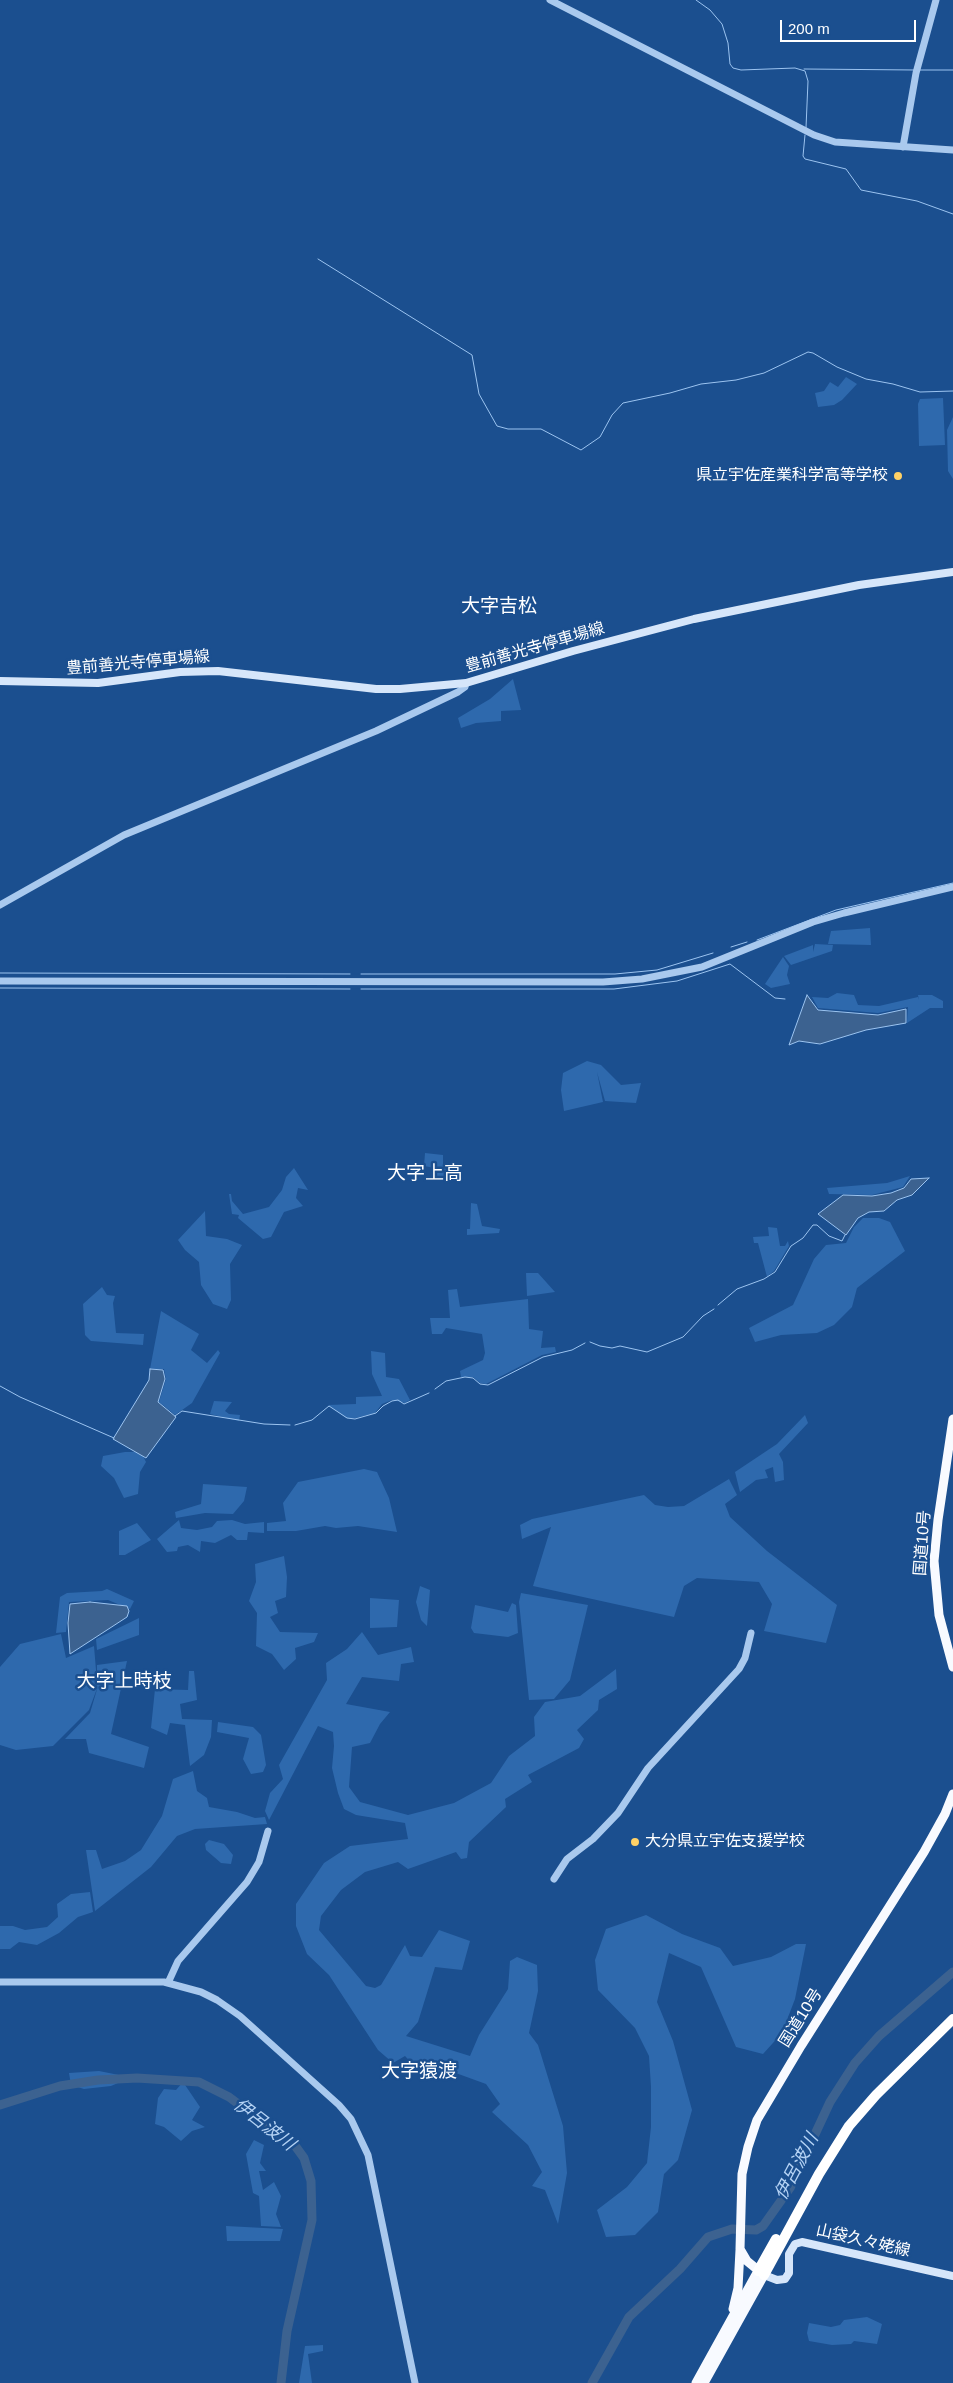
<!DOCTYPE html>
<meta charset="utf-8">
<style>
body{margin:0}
#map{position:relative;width:953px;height:2383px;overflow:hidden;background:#1b4f8f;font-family:Helvetica,sans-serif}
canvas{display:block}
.scale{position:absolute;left:780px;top:20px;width:136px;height:22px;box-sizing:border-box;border:2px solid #fff;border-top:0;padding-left:6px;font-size:15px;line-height:18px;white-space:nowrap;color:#fff;-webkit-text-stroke:4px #1b4f8f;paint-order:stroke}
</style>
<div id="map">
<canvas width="953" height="2383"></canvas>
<div class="scale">200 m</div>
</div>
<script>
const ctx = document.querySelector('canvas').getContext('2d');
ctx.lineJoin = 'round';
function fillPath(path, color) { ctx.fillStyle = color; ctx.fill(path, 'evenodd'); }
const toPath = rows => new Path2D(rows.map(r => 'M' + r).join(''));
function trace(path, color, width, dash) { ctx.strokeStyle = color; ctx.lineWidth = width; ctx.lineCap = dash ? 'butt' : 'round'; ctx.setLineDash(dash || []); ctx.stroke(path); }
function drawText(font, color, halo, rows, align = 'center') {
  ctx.font = font + ' Helvetica,"Noto Sans JP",sans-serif'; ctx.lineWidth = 5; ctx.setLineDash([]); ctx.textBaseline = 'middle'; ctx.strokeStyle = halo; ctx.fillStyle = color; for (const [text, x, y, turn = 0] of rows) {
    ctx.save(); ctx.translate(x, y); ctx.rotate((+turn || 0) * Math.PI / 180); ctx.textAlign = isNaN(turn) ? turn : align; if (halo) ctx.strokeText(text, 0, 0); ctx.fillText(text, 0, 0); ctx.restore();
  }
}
const green = toPath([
 [846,377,857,384,842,400,834,405,818,407,815,393,824,391,830,382,838,387],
 [943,398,945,445,919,446,918,404,920,399],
 [953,417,953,479,948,471,947,430],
 [513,679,521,710,501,711,501,721,476,723,461,728,458,718,490,699],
 [870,928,871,945,828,944,831,931],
 [815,944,833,945,832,951,791,965,784,956,813,945,813,952],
 [783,957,789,966,787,975,790,984,771,988,765,984],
 [837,993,854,995,858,1005,879,1006,918,997,919,1000,918,995,932,995,943,1001,943,1008,930,1008,907,1023,908,1007,878,1013,818,1008,812,997,828,998],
 [587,1061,601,1065,621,1085,641,1083,636,1103,605,1101,597,1072,603,1102,564,1111,561,1090,563,1073],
 [425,1153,443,1155,443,1164,453,1165,454,1176,435,1176,435,1168,424,1166],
 [294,1168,308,1190,298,1188,296,1198,303,1206,284,1212,271,1237,263,1239,238,1218,239,1215,232,1214,229,1194,231,1194,232,1201,243,1214,269,1207,282,1190,286,1177],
 [910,1176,903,1187,872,1195,829,1194,827,1188,887,1183],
 [471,1203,477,1204,482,1226,500,1229,499,1233,467,1235,467,1229,470,1229],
 [205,1211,206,1236,227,1239,242,1245,230,1264,231,1300,227,1309,213,1304,201,1285,199,1262,185,1250,178,1240],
 [863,1218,879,1218,890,1222,905,1251,857,1288,852,1307,834,1325,817,1333,781,1335,755,1342,749,1328,793,1305,814,1259,826,1245,846,1243,854,1227],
 [768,1227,777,1228,780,1246,785,1246,788,1241,789,1246,774,1271,767,1277,758,1243,754,1243,753,1237,769,1236],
 [526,1273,538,1273,555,1292,527,1296],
 [102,1287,107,1295,115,1296,113,1303,116,1333,144,1334,143,1345,91,1341,85,1335,83,1304],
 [457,1289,460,1307,528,1299,529,1329,543,1331,541,1348,555,1347,556,1352,542,1355,486,1384,480,1383,473,1377,461,1377,460,1371,483,1360,485,1353,482,1334,446,1328,442,1334,432,1334,430,1318,450,1318,448,1290],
 [161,1311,199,1334,191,1350,207,1363,218,1350,220,1353,192,1403,175,1415,159,1402,166,1379,164,1369,150,1369],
 [371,1351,385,1353,386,1377,399,1379,410,1400,405,1403,392,1400,382,1404,375,1413,356,1418,346,1418,328,1405,356,1404,356,1397,382,1396,372,1374],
 [214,1401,232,1402,225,1411,229,1414,240,1415,239,1421,210,1414],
 [805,1415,808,1423,779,1454,783,1462,784,1480,775,1482,773,1467,765,1470,768,1478,756,1480,740,1492,735,1472,777,1444],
 [125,1452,141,1452,146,1462,140,1472,138,1494,124,1498,114,1478,101,1466,103,1456],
 [364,1469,377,1472,389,1498,397,1532,358,1526,336,1528,325,1526,296,1531,267,1531,267,1523,286,1521,283,1503,298,1482],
 [729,1479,737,1495,725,1504,730,1517,767,1551,837,1605,826,1643,764,1631,772,1604,759,1582,697,1578,684,1586,674,1617,533,1586,551,1527,522,1539,520,1525,532,1519,644,1495,655,1505,668,1507,684,1506],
 [203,1484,247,1487,244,1501,233,1514,205,1513,176,1518,175,1512,201,1504],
 [179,1520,181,1528,197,1530,212,1527,217,1521,232,1520,245,1524,264,1522,264,1533,248,1532,247,1540,237,1540,231,1535,215,1543,201,1541,200,1552,188,1545,178,1547,177,1551,167,1552,157,1539],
 [137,1523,151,1540,125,1555,119,1555,119,1531],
 [284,1556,287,1577,286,1597,275,1601,278,1613,270,1617,280,1632,318,1633,314,1642,295,1648,296,1659,284,1670,272,1654,256,1646,257,1613,249,1601,256,1582,255,1564],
 [420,1586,430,1590,427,1626,421,1620,416,1602],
 [107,1589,134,1601,130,1609,108,1600,69,1602,66,1632,56,1633,60,1597,67,1593,102,1591],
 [521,1593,588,1605,570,1680,554,1699,529,1700,519,1602],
 [370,1598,399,1600,397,1627,370,1628],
 [512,1603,516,1605,518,1633,508,1637,474,1633,471,1628,475,1605,508,1612],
 [139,1618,139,1635,97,1650,96,1639],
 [362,1632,378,1655,411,1647,414,1662,401,1664,399,1681,362,1677,346,1704,390,1712,380,1724,370,1743,352,1747,349,1787,360,1802,408,1815,454,1803,491,1783,509,1756,535,1736,534,1717,545,1702,580,1696,616,1669,617,1689,599,1700,598,1710,577,1730,584,1739,579,1748,528,1775,532,1782,505,1799,506,1807,469,1842,467,1858,461,1859,456,1852,408,1869,398,1862,365,1872,341,1890,321,1916,319,1930,366,1986,375,1988,381,1985,405,1945,410,1956,422,1957,439,1930,470,1941,462,1970,435,1967,418,2022,406,2036,470,2056,479,2035,508,1989,510,1961,517,1957,537,1965,538,1991,529,2033,538,2045,563,2126,567,2173,558,2224,545,2190,532,2186,542,2172,528,2145,492,2112,500,2104,486,2084,453,2072,445,2078,421,2073,405,2056,393,2063,378,2050,329,1975,307,1954,296,1926,296,1904,324,1863,350,1846,408,1839,405,1823,356,1815,344,1809,338,1793,332,1768,334,1746,333,1732,318,1726,269,1820,265,1811,270,1793,283,1779,279,1765,327,1680,326,1663,347,1649],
 [61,1634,66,1658,94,1646,97,1682,97,1665,127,1661,111,1734,149,1747,144,1768,89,1753,86,1739,65,1739,90,1713,98,1686,89,1710,53,1746,16,1750,0,1745,0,1667,20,1644],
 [189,1671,194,1671,197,1700,180,1704,182,1719,212,1720,211,1737,204,1755,190,1766,185,1725,170,1723,167,1735,151,1728,155,1689,188,1690],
 [218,1722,253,1727,261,1735,266,1765,263,1772,251,1774,243,1759,249,1738,217,1732],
 [193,1771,197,1791,207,1798,209,1807,237,1812,255,1818,265,1817,267,1824,195,1829,177,1836,151,1867,95,1911,86,1850,96,1850,102,1869,125,1861,141,1850,162,1816,173,1779],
 [209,1840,224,1844,233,1855,231,1864,221,1863,206,1850,205,1844],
 [90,1892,93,1912,78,1917,59,1933,37,1945,19,1942,10,1949,0,1949,0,1926,13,1926,25,1930,47,1927,58,1917,57,1904,71,1894],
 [646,1915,682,1934,720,1948,733,1966,771,1957,796,1944,806,1944,795,1999,782,2033,763,2054,736,2047,701,1967,669,1953,657,2002,673,2041,692,2110,678,2160,664,2174,658,2212,635,2235,606,2237,597,2210,627,2187,647,2163,651,2127,651,2087,649,2056,635,2028,598,1990,595,1960,606,1929],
 [99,2071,119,2075,118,2083,111,2086,84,2089,71,2085,69,2073],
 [183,2082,200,2107,192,2120,205,2127,192,2131,181,2141,164,2127,155,2124,158,2098,164,2089,176,2090],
 [254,2140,264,2145,260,2163,266,2171,259,2171,263,2190,274,2182,281,2196,276,2214,281,2227,261,2226,259,2196,253,2193,246,2154],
 [226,2226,283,2229,280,2241,227,2241],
 [867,2317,882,2324,877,2344,854,2341,851,2344,832,2345,809,2341,807,2333,809,2323,831,2327,840,2325,844,2320],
 [323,2345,323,2351,308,2354,312,2383,299,2383,305,2346]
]);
const water = toPath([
 [807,995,818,1010,878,1015,906,1009,906,1023,866,1030,820,1044,799,1041,789,1045,807,995],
 [929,1178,912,1195,897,1200,884,1211,869,1212,858,1218,846,1235,818,1214,843,1195,872,1196,891,1193,904,1188,911,1179,929,1178],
 [150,1369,163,1370,165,1379,158,1402,176,1417,146,1458,113,1439,149,1380,150,1369],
 [90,1602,127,1606,129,1611,127,1617,70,1654,68,1623,70,1604,90,1602]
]);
const stream = toPath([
 [696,0,710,10,722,24,728,43,730,64,733,68,741,70,795,68,805,71,808,81,806,128],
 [804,69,915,70],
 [919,70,953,70],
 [805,135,803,156,805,159,846,169,861,190,917,201,953,214],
 [318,259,472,355,479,394,497,426,508,429,541,429,581,450,600,437,612,415,623,403,670,393,701,384,736,380,764,373,808,352,813,353,837,367,866,379,893,384,920,392,953,391],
 [757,940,836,910,953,883],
 [731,947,747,942],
 [0,973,350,974],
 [361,974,615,974,657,970,713,953],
 [0,988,350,989],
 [361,989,614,989,677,981,730,964,775,998,785,999],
 [718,1305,737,1289,764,1279,775,1272,791,1246,803,1238,813,1225,817,1225,829,1236,842,1241,845,1235],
 [590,1342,600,1346,612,1348,620,1346,647,1352,683,1337,703,1316,714,1309],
 [0,1386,20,1397,114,1438],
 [435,1389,446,1381,465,1377,473,1378,480,1384,488,1385,543,1357,572,1350,585,1343],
 [175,1416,182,1411,264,1424,290,1425],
 [295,1425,312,1420,329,1406,347,1418,355,1419,376,1413,383,1406,392,1401,398,1400,404,1404,429,1393]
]);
const river = toPath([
 [0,2105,60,2086,98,2080,137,2078,199,2082,229,2097,296,2147,304,2158,311,2181,312,2220,287,2331,281,2383],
 [592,2383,629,2317,680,2269,708,2237,732,2229,756,2230,763,2226,790,2188,830,2102,855,2063,879,2036,953,1972]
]);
const tertiary = toPath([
 [550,0,814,135,835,142,953,150],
 [903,147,916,73,936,0],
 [0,905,124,835,376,731,458,692,465,687,466,683],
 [0,981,603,982,642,979,702,967,813,922,844,913,953,887],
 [554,1879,567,1859,593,1839,618,1813,648,1768,739,1669,745,1658,751,1633],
 [0,1982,164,1982,201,1992,217,2000,240,2016,339,2105,351,2119,368,2155,415,2383],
 [168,1983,178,1961,247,1882,259,1862,268,1831]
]);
const secondary = toPath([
 [0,681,98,683,180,672,218,671,376,689,400,689,466,683,573,651,694,619,859,585,953,572],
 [764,2275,777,2280,785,2279,789,2273,789,2254,795,2244,802,2242,953,2276]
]);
const trunk = toPath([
 [953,1419,938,1520,934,1561,939,1615,953,1667],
 [733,2309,738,2288,740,2250],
 [696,2383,758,2271],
 [704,2383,764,2275,747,2261,740,2249,742,2174,748,2147,757,2120,801,2046,924,1852,945,1814,953,1794]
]);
const motorway = toPath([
 [758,2271,776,2239],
 [764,2275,819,2174,849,2126,876,2095,953,2019]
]);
const markers = [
 [898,476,5,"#ffd166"],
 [635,1842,5,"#ffd166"]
];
const poiNames = [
 ["県立宇佐産業科学高等学校",888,476],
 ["大分県立宇佐支援学校",645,1842,"left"]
];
const streetNames = [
 ["豊前善光寺停車場線",535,648,-16],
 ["豊前善光寺停車場線",138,663,-5],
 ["国道10号",923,1543,-86],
 ["国道10号",801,2018,-58],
 ["山袋久々姥線",863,2241,13]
];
const waterNames = [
 ["伊呂波川",264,2125,38],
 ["伊呂波川",797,2167,-62]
];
const quarterNames = [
 ["大字吉松",499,607],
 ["大字上高",425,1174],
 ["大字上時枝",124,1682],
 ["大字猿渡",419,2072]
];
fillPath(green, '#2e69ad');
fillPath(water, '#3c6290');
trace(water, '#9cc4f0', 1);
trace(stream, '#9cc4f0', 1);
trace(river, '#3c6290', 9);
trace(tertiary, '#a9c9ee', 7);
trace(secondary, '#d6e6fa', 8);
trace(trunk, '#f8faff', 9);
trace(motorway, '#fff', 10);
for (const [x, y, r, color] of markers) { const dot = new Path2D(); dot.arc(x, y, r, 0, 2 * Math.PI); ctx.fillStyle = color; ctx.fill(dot); trace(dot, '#1b4f8f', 2); }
drawText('16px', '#fff', '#1b4f8f', poiNames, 'right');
drawText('16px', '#fff', '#1b4f8f', streetNames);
drawText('italic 18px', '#b5d3f5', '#1b4f8f', waterNames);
drawText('19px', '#fff', '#1b4f8f', quarterNames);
</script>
